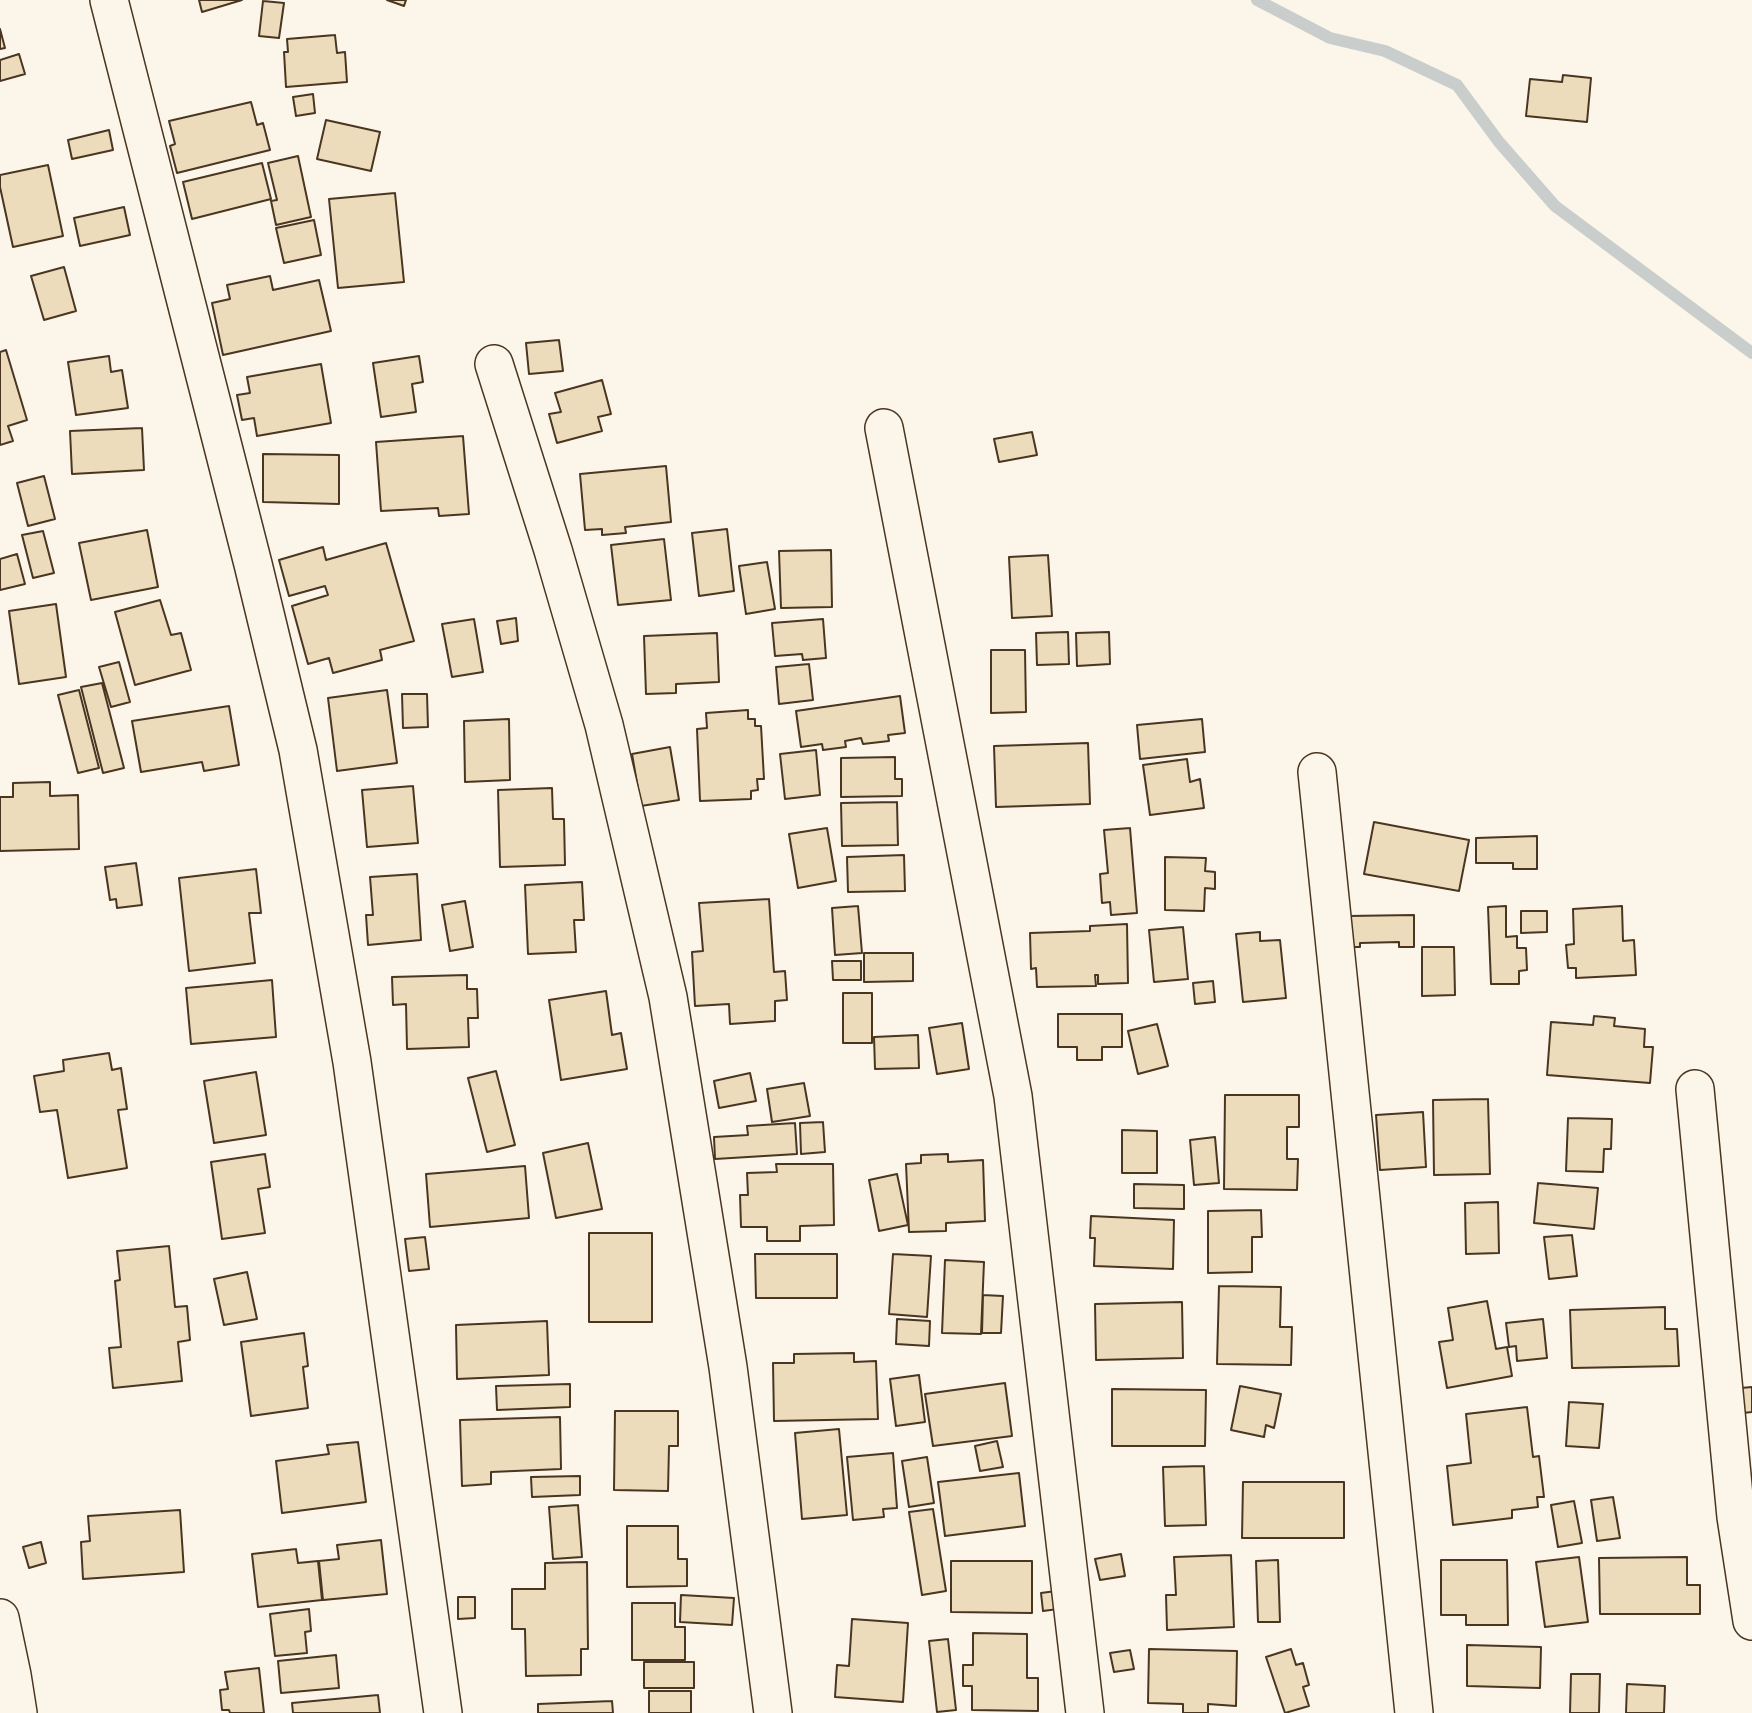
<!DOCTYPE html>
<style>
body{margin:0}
canvas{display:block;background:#fbf6e9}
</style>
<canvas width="1752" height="1713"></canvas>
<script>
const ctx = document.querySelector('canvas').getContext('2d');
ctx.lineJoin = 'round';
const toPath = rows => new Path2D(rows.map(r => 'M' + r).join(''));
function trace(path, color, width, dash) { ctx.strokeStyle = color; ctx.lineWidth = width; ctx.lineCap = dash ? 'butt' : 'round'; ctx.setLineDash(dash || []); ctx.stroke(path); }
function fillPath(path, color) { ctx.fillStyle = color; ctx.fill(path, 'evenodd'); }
const stream = toPath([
 [1257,0,1330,38,1385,51,1457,85,1499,142,1555,206,1752,353]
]);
const building = toPath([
 [199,0,242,0,202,12,199,0],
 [387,0,406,0,404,6,387,0],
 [263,1,284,3,279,38,259,36,263,1],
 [0,29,5,48,0,49,0,29],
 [335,35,337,53,345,52,347,82,286,87,284,52,288,52,287,39,335,35],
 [19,54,25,74,0,81,0,60,19,54],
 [1563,75,1591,78,1587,122,1526,116,1530,79,1562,82,1563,75],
 [313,94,315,113,296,116,293,97,313,94],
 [251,102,257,125,263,123,270,150,177,173,170,146,175,144,169,121,251,102],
 [326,120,380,132,371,171,317,159,326,120],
 [109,130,113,150,72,159,68,140,109,130],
 [298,156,311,217,276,225,271,201,277,200,268,163,298,156],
 [262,163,271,199,192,219,183,182,262,163],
 [48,165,63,236,13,247,0,187,0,175,48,165],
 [395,193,404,282,338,288,329,199,395,193],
 [124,207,130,235,80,246,74,218,124,207],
 [314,220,321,255,284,263,276,228,314,220],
 [64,267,76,311,44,320,31,276,64,267],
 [270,276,273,290,319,280,331,331,223,355,212,303,230,299,227,285,270,276],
 [559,340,563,371,529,374,526,343,559,340],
 [6,350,27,420,8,426,13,441,0,445,0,352,6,350],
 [109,356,111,372,122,370,128,408,76,415,68,362,109,356],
 [419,356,423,382,412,384,416,412,381,417,373,363,419,356],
 [321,364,331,423,257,436,254,418,242,420,237,395,250,393,247,377,321,364],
 [602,380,611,414,598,417,602,431,557,443,549,414,561,412,555,393,602,380],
 [142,428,144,470,72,474,70,431,142,428],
 [1032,432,1037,455,999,462,994,439,1032,432],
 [463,436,469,514,439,516,438,508,381,511,376,442,463,436],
 [263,454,339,455,339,504,263,502,263,454],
 [666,466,671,522,625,527,626,533,602,535,602,529,585,530,580,474,666,466],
 [44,476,55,519,28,526,17,483,44,476],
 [727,529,734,591,699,596,692,533,727,529],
 [147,530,158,587,91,600,79,543,147,530],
 [43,531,54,573,33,578,22,535,43,531],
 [664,539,671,600,618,605,611,545,664,539],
 [386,543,414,641,380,650,382,660,333,673,329,658,308,664,292,606,328,595,325,586,289,596,279,560,323,547,326,560,386,543],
 [831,550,832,607,781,608,779,551,831,550],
 [17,554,25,584,0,590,0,559,17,554],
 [1048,555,1052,616,1012,618,1009,557,1048,555],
 [767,562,775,609,746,614,739,566,767,562],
 [160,600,171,635,181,633,191,670,135,685,115,612,160,600],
 [56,604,66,677,19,684,9,611,56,604],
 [516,618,518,641,501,644,497,621,516,618],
 [474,619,483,672,452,677,442,624,474,619],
 [823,619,826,658,803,660,802,654,775,656,772,623,823,619],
 [1068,632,1069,664,1037,665,1036,633,1068,632],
 [1109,632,1110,664,1077,666,1076,633,1109,632],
 [717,633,719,682,676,684,676,693,646,694,644,636,717,633],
 [991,650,1025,650,1026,712,991,713,991,650],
 [119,662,130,702,111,707,99,667,119,662],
 [809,664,813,700,779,704,776,667,809,664],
 [102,683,124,768,103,773,81,687,102,683],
 [79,690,99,768,78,773,58,695,79,690],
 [387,690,397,763,337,771,328,698,387,690],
 [402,694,427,694,428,727,403,728,402,694],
 [900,696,905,733,888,735,889,741,863,744,861,738,845,741,846,747,823,750,822,744,801,747,796,711,900,696],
 [229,706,239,765,204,771,202,762,141,772,132,721,229,706],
 [748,710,748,719,755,719,755,726,761,726,764,779,757,779,758,790,751,791,751,799,700,801,697,729,707,728,706,713,748,710],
 [509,719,510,780,465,782,464,721,509,719],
 [1202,719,1205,752,1140,759,1137,725,1202,719],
 [1088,743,1090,804,996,807,994,746,1088,743],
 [670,747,679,800,641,806,632,754,670,747],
 [816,750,820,795,785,799,780,754,816,750],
 [895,757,895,779,902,779,902,796,841,797,841,758,895,757],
 [1187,759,1190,782,1200,779,1204,808,1150,815,1143,765,1187,759],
 [50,782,50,796,78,795,79,849,0,851,0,797,13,797,13,783,50,782],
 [413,786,418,843,367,847,362,790,413,786],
 [552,788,553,819,564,819,565,865,500,867,498,790,552,788],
 [897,802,898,845,842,846,841,803,897,802],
 [1374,822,1469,840,1459,891,1364,874,1374,822],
 [827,828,836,881,798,888,789,834,827,828],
 [1130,828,1137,913,1111,915,1110,902,1102,903,1100,874,1108,873,1104,830,1130,828],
 [1537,836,1537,869,1513,869,1513,863,1476,863,1476,838,1537,836],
 [904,855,905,891,848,892,847,857,904,855],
 [1165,857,1206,858,1205,871,1215,872,1215,889,1205,888,1204,911,1165,910,1165,857],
 [136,863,142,905,117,908,116,899,110,900,105,867,136,863],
 [256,869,261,913,249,913,255,963,189,971,179,878,256,869],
 [417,874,421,940,368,945,366,915,373,915,370,877,417,874],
 [582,882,584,920,574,920,576,952,528,954,525,885,582,882],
 [769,899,774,972,785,971,787,1000,775,1001,775,1021,730,1024,729,1004,695,1006,692,952,703,951,699,903,769,899],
 [465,901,473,947,450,951,442,905,465,901],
 [858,906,862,953,835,955,832,908,858,906],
 [1506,906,1506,937,1517,936,1517,948,1526,948,1527,970,1519,971,1519,984,1491,984,1488,907,1506,906],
 [1622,906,1623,941,1634,940,1636,975,1576,978,1576,968,1568,968,1566,945,1574,944,1573,909,1622,906],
 [1521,911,1547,911,1547,932,1521,933,1521,911],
 [1414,915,1414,947,1399,947,1399,942,1360,943,1360,947,1348,947,1348,916,1414,915],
 [1127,924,1128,983,1098,984,1098,975,1095,975,1096,986,1037,987,1036,968,1031,969,1030,933,1090,931,1090,926,1127,924],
 [1183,927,1188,979,1154,982,1149,930,1183,927],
 [1260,932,1260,941,1280,940,1286,998,1243,1002,1236,934,1260,932],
 [1422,947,1454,947,1455,995,1422,996,1422,947],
 [864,953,913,953,913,981,864,982,864,953],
 [832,961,861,961,861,980,833,980,832,961],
 [467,975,467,989,477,989,478,1018,468,1018,469,1047,407,1049,406,1004,393,1005,392,977,467,975],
 [272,980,276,1037,191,1044,186,988,272,980],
 [1213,981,1215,1002,1195,1004,1193,983,1213,981],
 [606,991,612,1035,621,1033,627,1069,561,1080,549,1000,606,991],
 [843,993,872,993,872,1043,843,1043,843,993],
 [1058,1014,1122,1014,1122,1047,1102,1047,1102,1060,1077,1060,1077,1047,1058,1047,1058,1014],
 [1594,1016,1615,1018,1614,1026,1645,1029,1644,1047,1653,1047,1650,1083,1547,1075,1551,1022,1593,1025,1594,1016],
 [962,1023,969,1069,937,1074,929,1028,962,1023],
 [1157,1024,1168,1066,1138,1074,1128,1031,1157,1024],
 [918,1035,919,1068,875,1069,874,1037,918,1035],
 [109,1053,112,1070,121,1068,127,1109,118,1110,127,1168,68,1178,57,1110,40,1112,34,1076,64,1071,63,1060,109,1053],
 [496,1071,515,1145,487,1152,468,1078,496,1071],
 [256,1072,266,1135,214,1143,204,1081,256,1072],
 [750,1073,756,1101,719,1108,714,1081,750,1073],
 [804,1083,810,1116,772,1122,767,1089,804,1083],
 [1225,1095,1299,1095,1299,1127,1287,1127,1287,1159,1298,1159,1297,1190,1224,1189,1225,1095],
 [1488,1099,1490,1174,1434,1175,1433,1100,1488,1099],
 [1423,1112,1426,1167,1380,1170,1376,1115,1423,1112],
 [1568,1118,1612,1119,1611,1149,1604,1149,1603,1172,1566,1171,1568,1118],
 [823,1122,825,1152,801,1154,800,1123,823,1122],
 [795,1123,797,1154,715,1159,714,1137,748,1135,747,1126,795,1123],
 [1122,1130,1157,1131,1157,1173,1122,1173,1122,1130],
 [1215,1137,1219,1183,1194,1185,1190,1140,1215,1137],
 [588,1143,602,1209,556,1218,543,1153,588,1143],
 [265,1154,270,1187,258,1189,265,1233,222,1239,211,1162,265,1154],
 [948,1154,948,1162,983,1160,985,1221,946,1223,946,1231,909,1232,906,1164,921,1163,921,1155,948,1154],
 [776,1164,833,1164,834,1225,800,1226,800,1241,767,1241,767,1227,741,1227,740,1195,748,1195,747,1173,777,1172,776,1164],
 [525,1166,529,1218,430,1227,426,1174,525,1166],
 [897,1174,908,1225,879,1231,869,1180,897,1174],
 [1538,1183,1598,1188,1594,1229,1534,1223,1538,1183],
 [1134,1184,1184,1185,1184,1209,1134,1208,1134,1184],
 [1498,1202,1499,1253,1466,1254,1465,1203,1498,1202],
 [1261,1210,1262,1237,1252,1237,1252,1272,1208,1273,1208,1211,1261,1210],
 [1091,1216,1174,1220,1173,1269,1094,1266,1095,1238,1090,1238,1091,1216],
 [589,1233,652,1233,652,1322,589,1322,589,1233],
 [1572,1235,1577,1276,1549,1279,1544,1237,1572,1235],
 [425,1237,429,1269,409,1271,405,1239,425,1237],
 [169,1246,175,1307,187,1306,190,1340,178,1342,182,1381,113,1388,109,1348,121,1347,115,1281,120,1280,117,1251,169,1246],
 [755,1254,837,1254,837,1298,756,1298,755,1254],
 [893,1254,931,1256,927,1317,889,1314,893,1254],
 [945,1260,984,1262,981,1334,942,1333,945,1260],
 [247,1272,257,1319,224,1325,214,1279,247,1272],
 [1219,1286,1281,1287,1280,1327,1292,1327,1291,1365,1217,1364,1219,1286],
 [983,1295,1003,1296,1001,1333,982,1333,983,1295],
 [1487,1301,1496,1349,1507,1347,1512,1376,1447,1388,1439,1342,1453,1340,1448,1308,1487,1301],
 [1182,1302,1183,1358,1096,1360,1095,1304,1182,1302],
 [1665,1307,1665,1329,1677,1329,1679,1366,1572,1368,1570,1310,1665,1307],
 [897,1319,930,1321,929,1346,896,1344,897,1319],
 [1543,1319,1547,1358,1517,1361,1516,1346,1509,1347,1506,1323,1543,1319],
 [547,1321,549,1375,457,1379,456,1325,547,1321],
 [304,1333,308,1366,303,1367,308,1408,251,1416,241,1342,304,1333],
 [854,1353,854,1362,876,1361,878,1419,774,1421,773,1363,794,1363,794,1354,854,1353],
 [919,1375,925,1422,896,1426,890,1379,919,1375],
 [1005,1383,1012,1436,933,1446,925,1394,1005,1383],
 [570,1384,570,1407,497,1410,496,1386,570,1384],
 [1240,1386,1281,1394,1274,1428,1266,1425,1264,1437,1231,1430,1240,1386],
 [1752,1387,1752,1412,1743,1413,1741,1388,1752,1387],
 [1112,1389,1206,1390,1205,1446,1112,1446,1112,1389],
 [1569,1402,1603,1404,1599,1448,1566,1446,1569,1402],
 [1527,1407,1533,1457,1539,1456,1544,1497,1537,1497,1538,1507,1512,1510,1512,1518,1453,1525,1447,1466,1471,1463,1466,1414,1527,1407],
 [615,1411,678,1411,678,1446,669,1446,668,1491,614,1490,615,1411],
 [560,1417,561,1469,491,1472,491,1484,462,1486,460,1420,560,1417],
 [839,1429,847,1515,802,1519,795,1433,839,1429],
 [997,1441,1003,1467,980,1471,975,1446,997,1441],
 [358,1442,366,1502,282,1513,276,1461,329,1454,327,1445,358,1442],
 [893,1453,897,1508,883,1509,884,1517,853,1520,847,1457,893,1453],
 [927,1457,934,1503,909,1507,902,1461,927,1457],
 [1204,1466,1206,1525,1165,1526,1163,1467,1204,1466],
 [1019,1473,1025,1526,945,1536,938,1482,1019,1473],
 [580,1476,580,1495,532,1497,531,1477,580,1476],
 [1243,1482,1344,1482,1344,1538,1242,1538,1243,1482],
 [1613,1497,1620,1538,1597,1541,1591,1500,1613,1497],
 [1574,1501,1582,1543,1558,1547,1551,1505,1574,1501],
 [578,1505,582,1557,553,1559,549,1507,578,1505],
 [933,1509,946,1591,922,1595,909,1512,933,1509],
 [180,1510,184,1572,83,1579,81,1542,90,1541,88,1516,180,1510],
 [627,1526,678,1526,678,1559,687,1559,687,1586,627,1587,627,1526],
 [381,1540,387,1594,323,1600,319,1561,339,1559,337,1545,381,1540],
 [41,1542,46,1563,29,1568,23,1547,41,1542],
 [296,1549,298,1563,318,1561,322,1600,258,1607,252,1554,296,1549],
 [1121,1554,1125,1576,1100,1580,1095,1559,1121,1554],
 [1231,1555,1234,1627,1167,1630,1166,1595,1176,1595,1174,1557,1231,1555],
 [1579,1557,1588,1622,1545,1627,1536,1562,1579,1557],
 [1687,1557,1687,1585,1700,1585,1700,1614,1600,1614,1599,1558,1687,1557],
 [1278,1560,1280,1622,1258,1622,1256,1561,1278,1560],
 [1441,1560,1507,1560,1508,1625,1466,1625,1466,1615,1441,1615,1441,1560],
 [951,1561,1032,1561,1032,1613,951,1612,951,1561],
 [587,1562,588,1649,581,1649,581,1675,526,1676,525,1629,512,1629,512,1589,545,1589,545,1563,587,1562],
 [1056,1591,1058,1609,1043,1611,1041,1593,1056,1591],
 [681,1595,734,1598,732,1625,680,1622,681,1595],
 [458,1597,475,1597,475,1618,458,1619,458,1597],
 [632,1603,675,1603,675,1627,685,1627,685,1660,632,1660,632,1603],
 [309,1609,311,1631,305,1632,307,1653,275,1656,270,1614,309,1609],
 [852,1619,908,1623,903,1702,835,1697,837,1665,849,1666,852,1619],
 [973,1633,1027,1634,1027,1678,1038,1678,1038,1711,972,1710,972,1686,963,1686,963,1665,973,1665,973,1633],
 [948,1639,956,1710,937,1712,929,1641,948,1639],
 [1467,1645,1541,1647,1540,1688,1467,1686,1467,1645],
 [1149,1649,1237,1651,1236,1706,1208,1704,1208,1713,1183,1713,1183,1704,1148,1703,1149,1649],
 [1291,1649,1296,1665,1303,1663,1309,1685,1303,1687,1309,1706,1285,1713,1266,1657,1291,1649],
 [1130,1650,1134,1669,1114,1672,1110,1653,1130,1650],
 [336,1655,339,1688,281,1693,278,1661,336,1655],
 [644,1662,694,1662,694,1688,644,1688,644,1662],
 [259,1668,264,1713,230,1713,229,1710,222,1710,220,1690,228,1689,225,1672,259,1668],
 [1571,1674,1600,1674,1599,1713,1570,1713,1571,1674],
 [1627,1684,1665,1686,1664,1713,1626,1713,1627,1684],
 [649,1691,691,1691,691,1713,649,1713,649,1691],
 [378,1695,380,1713,293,1713,292,1703,378,1695],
 [612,1701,613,1713,538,1713,538,1704,612,1701]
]);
const street = toPath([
 [109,0,253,564,298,750,352,1062,443,1713],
 [494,364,553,550,604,725,668,997,728,1367,773,1713],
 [884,428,1013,1096,1085,1713],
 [1317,772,1414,1713],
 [1695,1089,1736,1517,1752,1621],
 [0,1618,12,1675,18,1713]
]);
trace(stream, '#c9cecd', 12);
fillPath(building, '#ecdcbc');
trace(building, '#4a3520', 2);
trace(street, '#4a3520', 40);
trace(street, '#fbf6e9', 37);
</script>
